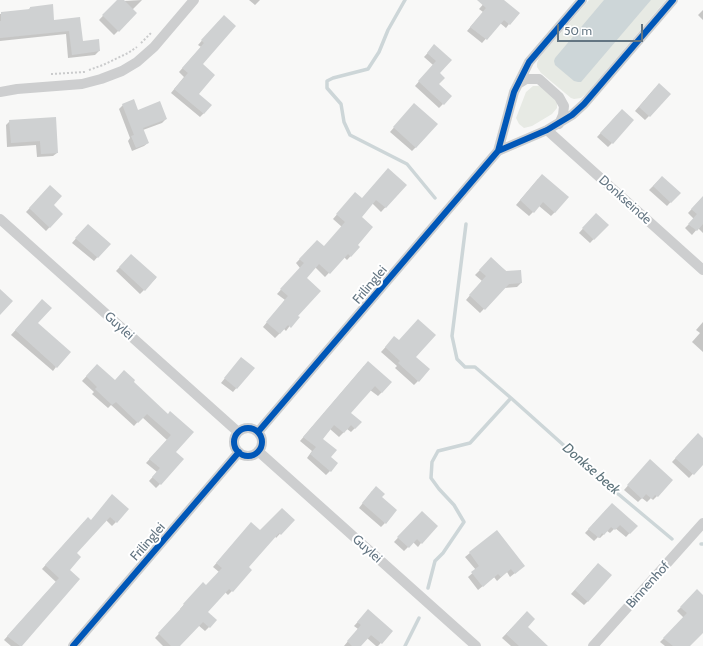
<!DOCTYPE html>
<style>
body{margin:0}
#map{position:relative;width:703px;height:646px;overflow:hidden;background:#f8f8f7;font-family:Cabin,sans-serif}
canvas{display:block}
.scale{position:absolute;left:557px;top:24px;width:86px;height:18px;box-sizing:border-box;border:2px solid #637582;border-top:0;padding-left:5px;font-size:12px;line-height:14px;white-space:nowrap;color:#637582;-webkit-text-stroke:3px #fff;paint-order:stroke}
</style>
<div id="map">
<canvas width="703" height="646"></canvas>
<div class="scale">50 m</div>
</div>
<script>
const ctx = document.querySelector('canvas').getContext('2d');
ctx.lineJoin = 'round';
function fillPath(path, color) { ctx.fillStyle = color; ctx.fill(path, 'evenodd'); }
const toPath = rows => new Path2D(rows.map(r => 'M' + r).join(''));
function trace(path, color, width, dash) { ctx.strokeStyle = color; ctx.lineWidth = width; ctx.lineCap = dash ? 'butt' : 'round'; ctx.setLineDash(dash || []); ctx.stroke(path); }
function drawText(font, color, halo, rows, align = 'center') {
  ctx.font = font + ' Cabin,sans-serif'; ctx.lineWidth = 4; ctx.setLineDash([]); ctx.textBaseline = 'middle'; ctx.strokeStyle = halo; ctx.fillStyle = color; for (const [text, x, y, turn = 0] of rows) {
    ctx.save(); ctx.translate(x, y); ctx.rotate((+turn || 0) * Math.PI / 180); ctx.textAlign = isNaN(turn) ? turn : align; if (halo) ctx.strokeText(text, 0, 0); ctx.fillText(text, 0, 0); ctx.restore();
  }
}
const green = toPath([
 [589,0,666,0,586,94,581,98,574,99,571,98,541,73,537,67,537,63,539,58],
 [533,86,539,86,542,87,557,101,557,108,552,114,532,126,524,128,519,124,516,118,526,92]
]);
const water = toPath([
 [604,0,651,0,581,82,578,82,574,81,555,65,554,61,555,58]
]);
const shadow = toPath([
 [118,0,124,1,142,0,132,10,136,13,114,35,99,20],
 [249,0,260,0,255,5],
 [487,0,503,0,509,24,506,28,500,23,482,43,467,31,483,12,479,9],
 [30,8,53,21,79,18,82,42,99,51,95,55,68,58,66,34,0,41,0,14,28,10],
 [703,10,703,20,698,15],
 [220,20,201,65,197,94,204,113,200,117,171,93,184,77,179,72,201,47,198,45],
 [434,46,439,74,438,85,443,104,439,108,415,86,433,65,424,57],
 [655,88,649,116,645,120,635,111],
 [123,105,138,111,166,119,162,123,143,130,148,143,144,146,132,151,128,141,130,138,119,109],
 [410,109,416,147,412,151,390,132],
 [618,114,612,143,608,147,597,137],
 [55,118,57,153,53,156,37,157,36,145,7,147,6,125,10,121],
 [662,177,679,193,667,206,649,190],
 [538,179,555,212,551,216,539,206,529,216,516,205],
 [406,185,381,212,372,203,360,217,356,245,359,247,347,260,344,257,325,277,315,267,305,278,297,316,286,331,284,329,275,338,263,327,285,300,277,294,300,268,296,263,317,241,324,247,342,227,333,219,352,197,362,199],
 [50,186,52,205,62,214,46,231,26,212],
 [700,200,703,202,703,233,698,228,692,235,685,228,694,219,688,213],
 [596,214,607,225,590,243,579,233],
 [84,229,109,244,94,261,72,243],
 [131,255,156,278,140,294,116,271],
 [491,259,521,283,517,287,504,288,480,313,466,300,482,281,475,275],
 [38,305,37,323,56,367,53,371,11,335],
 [703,322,703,352,692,342,700,333,696,330],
 [391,341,399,341,415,357,418,381,414,385,395,368,397,366,381,352],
 [238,362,253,368,233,392,221,383],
 [364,366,382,392,378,396,370,390,350,413,355,428,351,432,347,429,339,437,330,429,322,439,330,457,330,471,326,475,307,458,312,451,300,441],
 [93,369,115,381,132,382,168,415,175,452,160,484,156,488,149,481,157,472,146,463,167,440,142,417,134,426,111,405,108,408,92,394,94,392,82,381],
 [694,438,703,439,703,463,689,478,672,462],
 [646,465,657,496,653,500,651,498,647,502,642,498,638,502,624,490],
 [372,491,385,523,381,527,359,508],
 [108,500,116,522,112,526,106,520,75,553,69,570,21,646,11,646,4,640,56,582,42,569,84,522,91,521],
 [608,508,636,526,626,537,615,528,610,533,607,531,600,538,598,537,594,541,585,533],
 [418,516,421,543,418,547,413,542,404,551,394,542],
 [293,520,276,538,275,536,248,567,232,591,228,595,225,592,207,612,216,620,205,631,198,625,178,646,163,646,155,638,181,610,180,609,199,588,206,587,219,572,213,567,247,528,260,531],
 [497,531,520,569,510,577,507,572,497,581,494,577,478,590,468,577,476,570,465,557],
 [594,568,588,601,584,605,571,594],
 [697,591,703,596,703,631,688,646,665,646,660,642,683,619,685,619,677,611],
 [527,612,526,627,547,646,511,646,502,638],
 [364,615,392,631,378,646,376,646,367,638,360,646,344,646,358,629,354,626]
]);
const stream = toPath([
 [405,0,388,30,379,52,368,69,333,78,327,81,327,88,341,104,344,122,350,135,407,164,435,198],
 [511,398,617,493,672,539],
 [701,544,703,544],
 [428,588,435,561,443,553,464,522,454,505,439,489,431,478,432,462,438,451,470,443,511,398,475,367,465,367,457,359,452,336,466,224],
 [405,646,419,618]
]);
const building = toPath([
 [117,0,124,0,137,13,119,32,102,15],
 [477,0,504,0,520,13,510,25,504,20,487,40,470,27,486,8],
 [53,4,54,20,80,17,83,41,99,39,100,51,72,55,69,31,0,38,0,21,1,21,1,12,30,9,30,7],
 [224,15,236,26,203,64,215,75,199,94,212,105,204,114,174,89,188,73,182,68,204,43,201,40],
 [434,44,452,60,440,73,445,78,439,84,452,96,444,105,418,81,436,61,427,53],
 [659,83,671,94,650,117,639,107],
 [134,99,138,110,160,101,167,119,143,128,149,143,136,148,131,136,134,135,122,104],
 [414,103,438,124,416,148,393,127],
 [622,109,634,120,613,144,600,133],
 [56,117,58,153,41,154,40,141,11,143,9,120],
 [388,168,407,185,386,208,376,200,362,217,373,227,358,245,360,247,351,257,348,254,330,274,319,264,307,278,321,291,298,316,300,317,291,328,288,325,280,334,266,322,288,296,280,289,304,263,299,259,317,240,324,246,345,222,336,214,355,192,362,198],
 [542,174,569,197,555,213,543,202,534,213,520,200],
 [662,176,681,193,671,203,653,186],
 [50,185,62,196,54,205,63,214,50,228,29,208],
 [703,196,703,224,697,231,688,224,697,214,691,209],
 [596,213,609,225,594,240,582,228],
 [88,224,111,244,98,258,75,238],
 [131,254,157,277,145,291,119,267],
 [491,257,506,271,521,270,522,283,509,284,485,310,469,295,486,276,479,270],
 [0,289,13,301,0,315],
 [42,299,52,308,38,323,71,352,57,368,15,330],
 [418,319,436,335,416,357,430,369,419,382,398,363,400,361,385,347,394,336,399,340],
 [241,357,255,368,237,389,224,378],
 [368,361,392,382,382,393,375,386,351,413,362,422,355,429,351,425,344,433,334,425,323,439,337,450,331,457,338,463,331,472,310,454,316,447,303,437],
 [97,364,115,380,124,370,135,380,134,382,168,414,170,411,194,432,176,452,184,459,161,485,152,477,160,468,149,459,171,435,147,414,138,423,116,402,112,405,95,389,97,387,86,376],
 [698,433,703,438,703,465,694,475,675,458],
 [650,459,673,480,658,497,655,495,652,499,646,494,642,499,627,485],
 [376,486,385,494,382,497,397,510,386,524,362,503],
 [112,494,129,509,117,523,110,517,77,553,81,557,70,570,80,579,22,646,20,646,7,636,59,578,45,565,88,517,91,520],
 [612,503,638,526,630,534,620,525,615,530,611,527,604,535,602,533,599,538,588,529],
 [282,508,295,520,281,535,279,533,249,567,252,570,233,592,229,589,208,612,217,620,210,628,203,622,180,646,171,646,158,633,184,605,183,604,203,582,206,585,222,568,216,563,251,522,260,530],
 [422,511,438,526,422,544,417,539,409,548,397,537],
 [497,530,525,566,515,574,511,569,501,577,498,574,483,587,471,572,479,566,469,552],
 [598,563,612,575,588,602,575,590],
 [697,589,703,595,703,633,690,646,673,646,663,638,687,613,680,607],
 [368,609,393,631,382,644,371,635,361,646,352,646,347,641,361,625,357,622],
 [527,611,535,619,528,627,548,646,519,646,506,634]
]);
const path = toPath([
 [141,43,151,33],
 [89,70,103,65,128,53,137,47],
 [51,74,85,72]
]);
const minor = toPath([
 [518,84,526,79,539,79,559,97,564,106,563,115,559,124],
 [0,92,17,89,82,84,101,79,122,71,137,62,154,47,194,0],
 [547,130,703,270],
 [498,151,547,130,572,115,584,104,673,0],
 [0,219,238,432],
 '234 442a14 14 0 1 1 28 0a14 14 0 1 1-28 0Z',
 [258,432,498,151,514,92,529,62,582,0],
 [258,451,476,646],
 [73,646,239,452],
 [593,646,703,523]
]);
const cycleway = toPath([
 [498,151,547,130,572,115,584,104,673,0],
 '234 442a14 14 0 1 1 28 0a14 14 0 1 1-28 0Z',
 [258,432,498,151,514,92,529,62,582,0],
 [73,646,239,452]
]);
const streetNames = [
 ["Donkseinde",625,200,42],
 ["Frilinglei",370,285,-50],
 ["Guylei",119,326,42],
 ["Frilinglei",148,542,-49],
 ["Guylei",367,549,42],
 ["Binnenhof",648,585,-48]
];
const waterNames = [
 ["Donkse beek",591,469,41]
];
fillPath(green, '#e7eae4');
fillPath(water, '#cdd6d8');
fillPath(shadow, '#0003');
trace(stream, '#cdd6d8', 3.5);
fillPath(building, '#cfd1d2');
trace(path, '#cacbcc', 2, [2, 2]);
trace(minor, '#cdcecf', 10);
trace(cycleway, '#0057b8', 6);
drawText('13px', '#637582', '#fff', streetNames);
drawText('italic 14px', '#5e747c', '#fff', waterNames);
</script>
